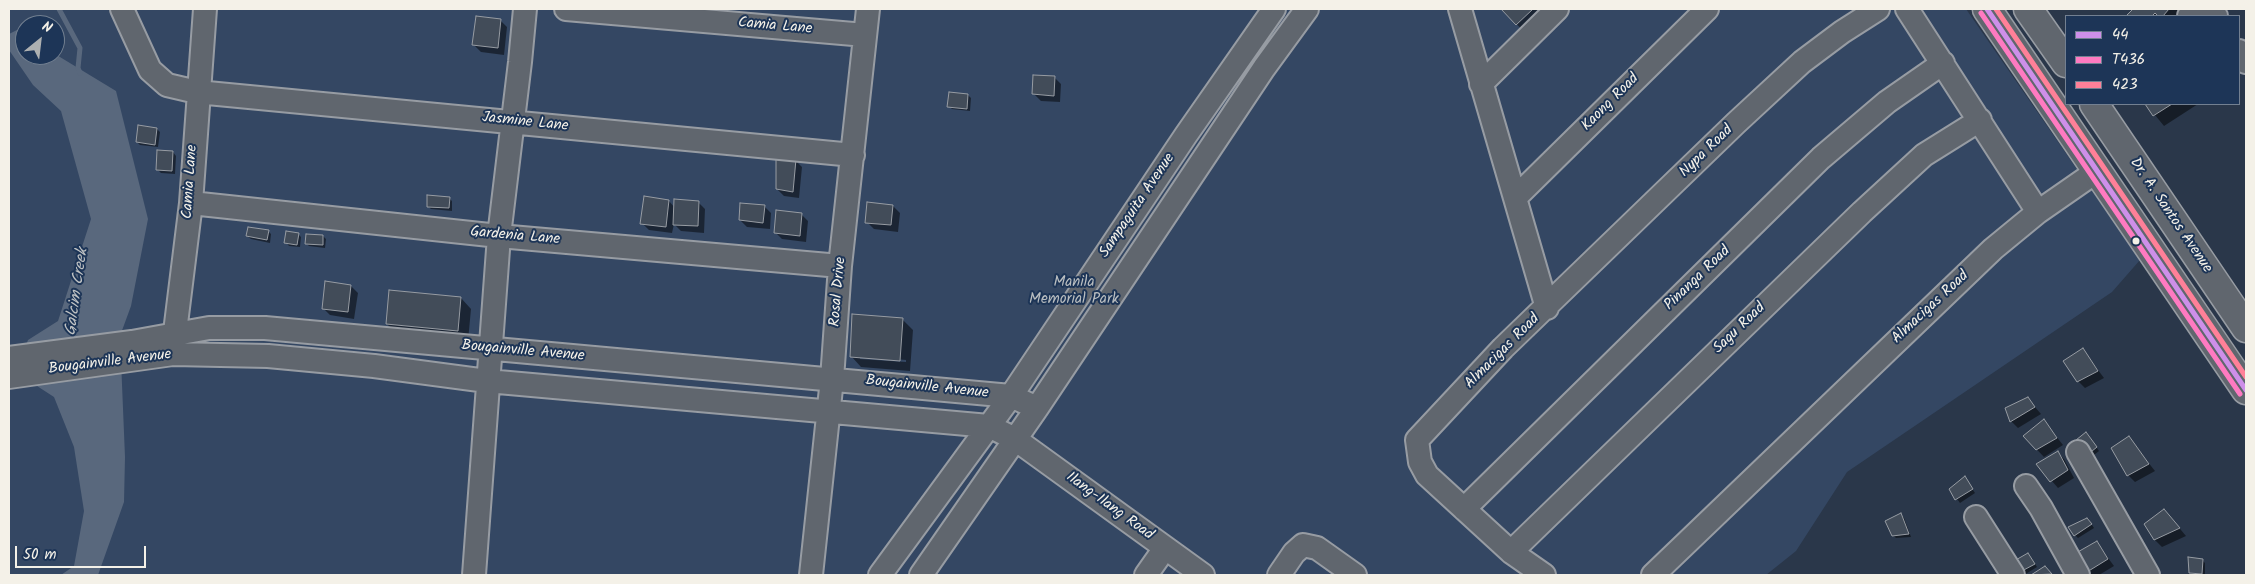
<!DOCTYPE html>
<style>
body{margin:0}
#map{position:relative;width:2255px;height:584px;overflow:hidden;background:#2a374a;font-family:Kalam,sans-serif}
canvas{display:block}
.frame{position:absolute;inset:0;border:10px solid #f4f1e8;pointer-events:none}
.legend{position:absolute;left:2065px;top:15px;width:175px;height:90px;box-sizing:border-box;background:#1d3557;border:1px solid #738091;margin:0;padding:6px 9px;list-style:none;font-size:15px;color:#f4f1e8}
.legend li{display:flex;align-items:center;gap:10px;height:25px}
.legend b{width:25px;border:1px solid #738091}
.north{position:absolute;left:15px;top:15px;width:50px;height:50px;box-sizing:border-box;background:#1d3557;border:1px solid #738091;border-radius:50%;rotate:29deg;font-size:14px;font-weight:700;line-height:20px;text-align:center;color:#f4f1e8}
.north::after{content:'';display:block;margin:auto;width:18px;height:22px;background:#adb0b1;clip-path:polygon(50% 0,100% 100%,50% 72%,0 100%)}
.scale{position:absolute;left:15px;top:546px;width:131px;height:22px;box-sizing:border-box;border:2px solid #f4f1e8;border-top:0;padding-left:6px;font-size:15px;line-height:18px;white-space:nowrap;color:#f4f1e8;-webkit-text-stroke:4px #1d3557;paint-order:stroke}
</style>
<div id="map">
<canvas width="2255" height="584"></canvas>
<div class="frame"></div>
<ul class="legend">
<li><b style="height:6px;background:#ce8fe9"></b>44</li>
<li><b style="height:6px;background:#fe7ac1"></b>T436</li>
<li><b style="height:6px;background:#ff8098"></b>423</li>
</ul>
<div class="north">N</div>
<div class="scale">50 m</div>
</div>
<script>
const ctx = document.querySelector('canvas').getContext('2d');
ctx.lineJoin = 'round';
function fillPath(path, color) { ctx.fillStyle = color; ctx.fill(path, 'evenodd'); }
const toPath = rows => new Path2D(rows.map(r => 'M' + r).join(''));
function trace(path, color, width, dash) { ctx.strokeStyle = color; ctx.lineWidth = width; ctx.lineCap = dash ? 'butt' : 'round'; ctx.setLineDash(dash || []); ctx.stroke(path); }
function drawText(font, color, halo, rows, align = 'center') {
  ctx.font = font + ' Kalam,sans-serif'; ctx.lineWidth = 4; ctx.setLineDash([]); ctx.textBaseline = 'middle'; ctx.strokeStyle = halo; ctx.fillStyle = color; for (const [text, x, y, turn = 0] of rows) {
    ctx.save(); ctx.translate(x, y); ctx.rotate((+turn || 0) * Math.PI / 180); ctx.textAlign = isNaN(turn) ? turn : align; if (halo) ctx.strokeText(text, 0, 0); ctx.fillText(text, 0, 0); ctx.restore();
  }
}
const green = toPath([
 [9,9,1966,9,2140,260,2112,292,1847,472,1796,551,1766,575,9,575],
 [25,25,55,25,55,55,25,55]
]);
const water = toPath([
 [17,30,25,35,25,55,55,54,116,91,148,219,131,306,120,336,125,457,124,502,98,575,61,575,74,566,84,511,74,447,54,397,37,386,25,348,28,340,58,321,91,219,61,111,33,85,9,50,9,34]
]);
const shadow = toPath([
 [1502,9,1561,9,1530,38],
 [2134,9,2188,9,2188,16,2128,16],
 [500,20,507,27,504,55,481,52,474,45],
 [1054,77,1061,84,1060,102,1041,101,1034,94],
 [968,95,971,98,970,111,952,109,949,106],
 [2146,104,2198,104,2164,126],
 [157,129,160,132,158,147,140,145,137,142],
 [173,152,176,156,175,174,161,173,158,170],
 [795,160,802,167,799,198,784,196,777,189],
 [449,198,452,201,452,211,431,209,428,206],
 [669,201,675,208,698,202,705,209,704,233,681,231,674,224,672,233,649,230,642,223],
 [764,206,771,213,770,229,747,227,740,220],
 [893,206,900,213,898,232,874,229,867,222],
 [801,214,808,221,806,242,782,239,775,232],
 [268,231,271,234,270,243,251,239,247,236],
 [298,234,301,237,300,247,289,246,286,242],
 [323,236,326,239,325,248,309,246,306,243],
 [351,286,358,293,354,319,330,315,323,308],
 [461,298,471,309,468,341,397,334,387,324],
 [902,319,913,330,910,371,861,367,851,356],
 [860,356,906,360,906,362,860,359],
 [2083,350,2104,378,2085,388,2078,381],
 [2028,399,2041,414,2018,428,2011,421],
 [2044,421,2063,445,2044,457,2025,437],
 [2089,437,2099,451,2090,458],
 [2128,437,2155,471,2135,482,2128,475],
 [2058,453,2064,459,2074,478,2058,488,2038,465],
 [1965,478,1975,493,1960,503,1950,489],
 [1901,515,1904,518,1911,537,1896,538,1893,535],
 [2171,518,2186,536,2162,547,2155,540],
 [2090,522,2094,528,2078,538,2075,535],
 [2097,543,2114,566,2099,575,2092,575,2088,571],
 [2031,558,2037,567,2024,575,2021,571],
 [2202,560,2205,563,2205,575,2193,575,2190,572],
 [2044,567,2051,575,2033,575]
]);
const stream = toPath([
 [59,9,80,48,78,68,80,73]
]);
const building = toPath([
 [1501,9,1533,9,1516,25,1501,9],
 [2133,9,2169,9,2163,16,2158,16,2155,13,2152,16,2126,16,2133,9],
 [476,16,501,19,498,48,472,45,476,16],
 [1033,75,1055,76,1054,96,1032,94,1033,75],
 [949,92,968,94,967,109,947,107,949,92],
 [2145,104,2172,104,2153,116,2145,104],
 [138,125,157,128,155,145,136,142,138,125],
 [157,150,173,151,172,171,156,170,157,150],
 [776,157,796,159,793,192,776,189,776,157],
 [427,195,450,197,449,208,427,207,427,195],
 [644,196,669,200,666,227,640,224,644,196],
 [674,199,699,201,698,226,673,225,674,199],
 [867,202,893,205,891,225,865,223,867,202],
 [740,203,765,205,763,223,739,220,740,203],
 [776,210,802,213,800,236,774,233,776,210],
 [248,227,269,230,267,240,246,236,248,227],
 [286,231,299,233,297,245,284,243,286,231],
 [306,234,323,235,323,245,305,244,306,234],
 [325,281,351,285,348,312,322,309,325,281],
 [389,290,461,297,458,331,386,324,389,290],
 [852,314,903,318,900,361,850,357,852,314],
 [2083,348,2098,371,2077,382,2063,361,2083,348],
 [2028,397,2035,407,2010,422,2005,408,2028,397],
 [2044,419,2057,438,2036,450,2023,436,2044,419],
 [2086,432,2097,447,2086,456,2076,440,2086,432],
 [2129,436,2149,464,2127,476,2111,448,2129,436],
 [2058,451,2068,470,2050,482,2036,464,2058,451],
 [1965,476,1973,489,1955,500,1949,489,1965,476],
 [2164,509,2180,528,2154,540,2144,524,2164,509],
 [1901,513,1909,534,1892,536,1885,521,1901,513],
 [2087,518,2092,524,2074,536,2068,527,2087,518],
 [2097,541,2108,559,2087,572,2076,553,2097,541],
 [2028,553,2035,564,2020,572,2014,561,2028,553],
 [2188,557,2203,559,2202,574,2189,573,2188,557],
 [2045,566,2052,574,2031,575,2045,566]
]);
const minor = toPath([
 [122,9,150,70,167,85,197,92,853,155],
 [566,9,865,35],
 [1460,9,1547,308],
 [1907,9,2038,212],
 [2211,9,2216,16],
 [2189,16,2196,9],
 [2239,51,2246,62],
 [1481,84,1557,9],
 [1515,198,1707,9],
 [191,203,499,236,840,266],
 [173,348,191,203,205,9],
 [9,358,132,342,209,328,265,328,1011,396,1037,408],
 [9,377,173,354,268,356,374,366,487,381,989,426,1015,439,1203,575],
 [2078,452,2148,575],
 [2026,486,2041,508,2078,575],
 [1464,509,1821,158,1887,102,1943,63],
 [1976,517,2013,575],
 [1511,552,1862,212,1924,155,1980,120],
 [474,575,499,236,520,62,525,9],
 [811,575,832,379,840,266,868,9],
 [880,575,1011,396,1186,135,1274,9],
 [921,575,1037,408,1264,68,1307,9],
 [1146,575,1165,548],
 [1279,575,1294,553,1303,545,1317,548,1355,575],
 [1544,575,1511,552,1427,475,1420,462,1417,440,1503,348,1736,123,1802,62,1842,32,1878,9],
 [1653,575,1993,249,2038,212,2097,171]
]);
const major = toPath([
 [1987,9,2246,390],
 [2028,9,2066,63],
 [2094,104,2246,328]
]);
const bus1 = toPath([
 [1987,9,2246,390]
]);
const bus2 = toPath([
 [1981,13,2240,394]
]);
const bus3 = toPath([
 [1996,9,2246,377]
]);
const markers = [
 [2136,241,4.5,"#f4f1e8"]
];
const streetNames = [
 ["Camia Lane",775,27,5],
 ["Kaong Road",1611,103,-45],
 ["Jasmine Lane",525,123,6],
 ["Nypa Road",1707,152,-44],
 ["Camia Lane",191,182,-86],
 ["Sampaguita Avenue",1138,206,-56],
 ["Dr. A. Santos Avenue",2170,216,56],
 ["Gardenia Lane",515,237,5],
 ["Pinanga Road",1698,279,-44],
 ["Rosal Drive",839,292,-85],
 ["Almacigas Road",1931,308,-43],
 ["Sagu Road",1740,329,-44],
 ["Bougainville Avenue",523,352,5],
 ["Almacigas Road",1503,352,-45],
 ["Bougainville Avenue",110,363,-7],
 ["Bougainville Avenue",927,388,6],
 ["Ilang-Ilang Road",1109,507,36]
];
const parkNames = [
 ["Manila",1074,283],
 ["Memorial Park",1074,300]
];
const waterNames = [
 ["Galcim Creek",78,292,-82]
];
fillPath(green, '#344763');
fillPath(water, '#59687d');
fillPath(shadow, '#0007');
trace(stream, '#59687d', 5);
fillPath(building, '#424c59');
trace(building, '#979ca3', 1);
trace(minor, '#979ca3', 26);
trace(major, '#979ca3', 31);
trace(minor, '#60666e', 22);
trace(major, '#60666e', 28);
trace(bus1, '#ce8fe9', 5);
trace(bus2, '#fe7ac1', 5);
trace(bus3, '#ff8098', 5);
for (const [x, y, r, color] of markers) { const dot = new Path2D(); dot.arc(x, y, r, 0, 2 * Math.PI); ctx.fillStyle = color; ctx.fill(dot); trace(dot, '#1d3557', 2); }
drawText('15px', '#f4f1e8', '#1d3557', streetNames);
drawText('15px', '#bbbfc1', '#1d3557', parkNames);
drawText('italic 16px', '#c0c3c4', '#1d3557', waterNames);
</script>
